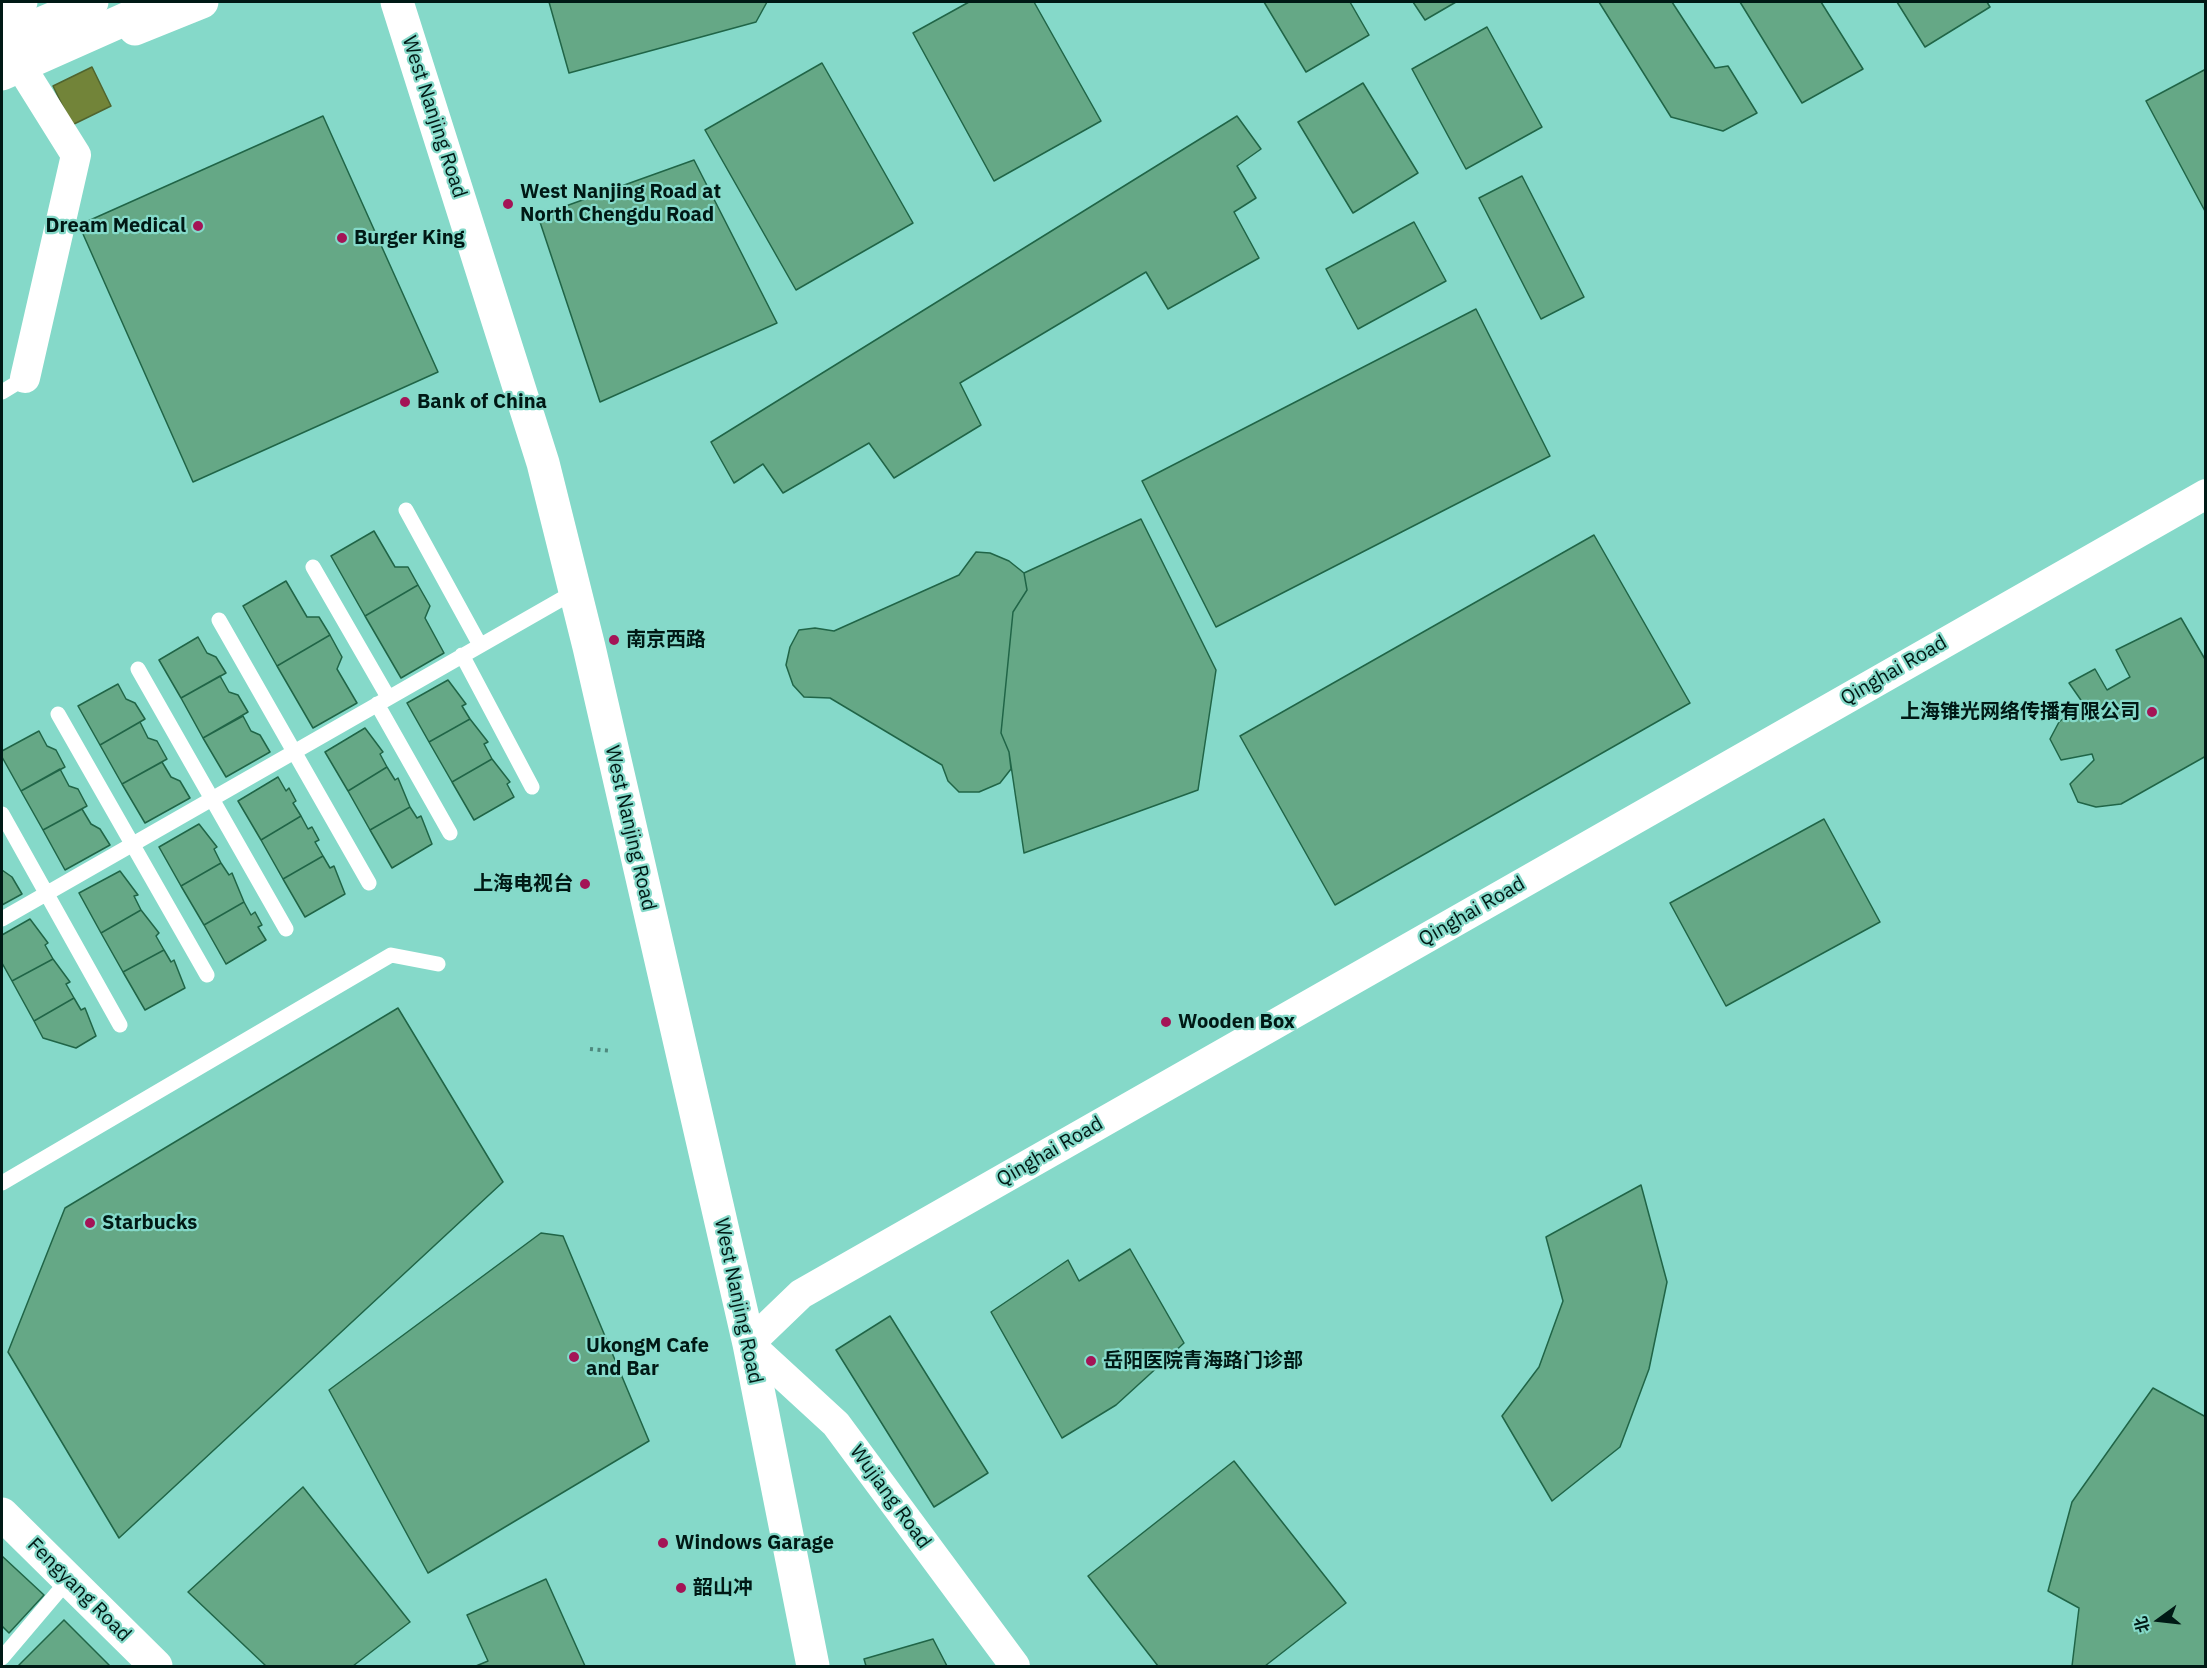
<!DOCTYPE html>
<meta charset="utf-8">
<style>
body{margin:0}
#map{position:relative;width:2207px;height:1668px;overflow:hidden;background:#85d9c9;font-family:"IBM Plex Sans","Noto Sans SC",sans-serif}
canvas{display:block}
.frame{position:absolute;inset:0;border:3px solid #001915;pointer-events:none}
.north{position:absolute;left:2129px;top:1590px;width:60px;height:60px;-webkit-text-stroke:4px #85d9c9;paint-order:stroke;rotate:255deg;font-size:16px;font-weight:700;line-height:24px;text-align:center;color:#001915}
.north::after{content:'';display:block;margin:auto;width:21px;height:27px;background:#001915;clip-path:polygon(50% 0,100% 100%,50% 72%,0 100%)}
</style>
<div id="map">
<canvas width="2207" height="1668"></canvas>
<div class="frame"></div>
<div class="north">北</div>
</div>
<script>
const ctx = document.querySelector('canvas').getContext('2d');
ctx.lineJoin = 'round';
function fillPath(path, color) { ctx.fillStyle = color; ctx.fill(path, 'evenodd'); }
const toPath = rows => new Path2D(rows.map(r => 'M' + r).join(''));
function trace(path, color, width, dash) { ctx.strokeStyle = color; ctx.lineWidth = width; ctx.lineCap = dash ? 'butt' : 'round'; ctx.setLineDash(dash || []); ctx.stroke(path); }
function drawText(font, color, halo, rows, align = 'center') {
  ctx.font = font + ' "IBM Plex Sans","Noto Sans SC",sans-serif'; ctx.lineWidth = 4.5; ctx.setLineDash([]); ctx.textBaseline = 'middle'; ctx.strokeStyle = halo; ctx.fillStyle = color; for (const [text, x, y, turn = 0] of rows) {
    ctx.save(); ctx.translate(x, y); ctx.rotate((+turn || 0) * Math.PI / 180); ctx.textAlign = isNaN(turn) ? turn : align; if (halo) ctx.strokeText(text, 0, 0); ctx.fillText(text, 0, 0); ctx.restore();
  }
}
const water = toPath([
 [92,67,111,106,72,125,53,86,92,67]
]);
const building = toPath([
 [549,2,767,2,756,22,569,73,549,2],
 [969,2,1034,2,1101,121,994,181,913,33,969,2],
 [1264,2,1350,2,1369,35,1306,72,1264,2],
 [1413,2,1456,2,1425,20,1413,2],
 [1599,2,1672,2,1715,68,1728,66,1757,113,1723,131,1671,117,1599,2],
 [1740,2,1821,2,1863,69,1802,103,1740,2],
 [1897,2,1987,2,1990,7,1925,47,1897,2],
 [1487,27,1542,127,1466,169,1412,69,1487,27],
 [822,63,913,223,796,290,705,130,822,63],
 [2206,69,2206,213,2146,101,2206,69],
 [1363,83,1418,173,1353,213,1298,122,1363,83],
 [323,116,438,372,193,482,79,225,323,116],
 [1237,116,1261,149,1237,166,1256,198,1234,212,1259,258,1168,309,1146,272,960,383,981,425,894,478,869,443,783,493,763,464,734,483,711,442,1237,116],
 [694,160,777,323,600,402,538,216,694,160],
 [1522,176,1584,297,1541,319,1479,198,1522,176],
 [1414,222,1446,281,1358,329,1326,269,1414,222],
 [1476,309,1550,456,1216,627,1142,481,1476,309],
 [1141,519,1216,670,1198,790,1024,853,1009,752,1001,733,1013,612,1027,590,1024,573,1141,519],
 [374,531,395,567,408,567,418,585,365,616,331,556,374,531],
 [1594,535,1690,703,1335,905,1240,736,1594,535],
 [976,552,990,553,1009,561,1024,573,1027,590,1013,612,1001,733,1009,752,1011,769,1000,783,979,792,959,792,948,781,942,765,830,698,804,697,793,685,786,665,790,647,799,630,815,628,834,631,959,575,976,552],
 [286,581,307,617,319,617,330,635,277,666,243,606,286,581],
 [418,585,430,606,425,618,444,653,401,678,365,616,418,585],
 [2181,618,2206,661,2206,756,2121,804,2096,807,2078,802,2070,784,2094,760,2092,754,2061,760,2050,739,2059,722,2083,703,2069,683,2095,669,2107,690,2130,677,2116,650,2181,618],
 [330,635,342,657,337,669,357,703,313,728,277,666,330,635],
 [198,637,207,653,216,657,226,673,181,698,159,660,198,637],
 [220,676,229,692,238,695,248,712,203,738,181,698,220,676],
 [448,680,466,704,462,706,470,719,429,742,407,703,448,680],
 [118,684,126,699,135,703,145,719,100,745,78,706,118,684],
 [243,716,251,731,260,735,270,752,226,777,203,738,243,716],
 [470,719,488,742,484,744,492,759,452,782,429,742,470,719],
 [140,722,148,738,157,741,167,759,122,784,100,745,140,722],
 [365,728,383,752,380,754,387,767,348,791,325,752,365,728],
 [39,731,47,746,56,750,65,767,21,791,2,757,2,751,39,731],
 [492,759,510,782,507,784,514,797,474,820,452,782,492,759],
 [162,762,171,777,180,781,190,798,145,823,122,784,162,762],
 [387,767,395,780,398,778,410,807,370,830,348,791,387,767],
 [60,769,69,786,78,789,87,806,43,830,21,791,60,769],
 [278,777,286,791,289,788,296,801,293,803,301,816,261,840,238,801,278,777],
 [410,807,417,818,421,816,432,844,392,868,370,830,410,807],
 [82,809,91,824,100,829,110,845,65,870,43,830,82,809],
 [301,816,308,829,312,827,319,840,315,842,323,856,283,879,261,840,301,816],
 [1824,819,1880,922,1726,1006,1670,903,1824,819],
 [199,824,217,847,214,849,221,863,181,886,159,847,199,824],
 [323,856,330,868,334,866,345,894,305,917,283,879,323,856],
 [221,863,229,875,232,873,244,902,204,925,181,886,221,863],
 [2,870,12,877,22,894,2,905,2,870],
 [120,871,138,895,134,896,141,910,101,933,79,893,120,871],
 [244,902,251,915,255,912,262,925,258,927,266,940,226,964,204,925,244,902],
 [141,910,159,933,156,936,164,950,123,972,101,933,141,910],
 [30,919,48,943,45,945,53,959,12,981,2,963,2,935,30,919],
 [164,950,171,962,174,960,185,988,145,1010,123,972,164,950],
 [53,959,70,982,66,984,74,998,34,1021,12,981,53,959],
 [74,998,81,1010,85,1008,96,1036,76,1048,43,1038,34,1021,74,998],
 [398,1008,503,1182,119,1538,8,1352,65,1208,398,1008],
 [1641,1185,1667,1282,1649,1369,1620,1447,1552,1501,1502,1416,1539,1367,1563,1301,1546,1237,1641,1185],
 [541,1233,563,1236,649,1441,428,1573,329,1390,541,1233],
 [1130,1249,1184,1343,1116,1405,1062,1438,991,1312,1068,1260,1079,1281,1130,1249],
 [890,1316,988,1473,934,1507,836,1350,890,1316],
 [2153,1388,2206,1417,2206,1666,2072,1666,2079,1608,2048,1591,2072,1502,2153,1388],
 [1234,1461,1346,1603,1265,1666,1158,1666,1088,1576,1234,1461],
 [303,1487,410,1622,353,1666,266,1666,188,1592,303,1487],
 [2,1556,44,1595,9,1633,2,1626,2,1556],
 [546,1579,585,1666,476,1666,488,1661,467,1615,546,1579],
 [64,1620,110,1666,18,1666,64,1620],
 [933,1639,947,1666,866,1666,864,1659,933,1639]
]);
const path = toPath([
 [590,1049,612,1051]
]);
const lane = toPath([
 [2,392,25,378],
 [406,510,480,645],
 [313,567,388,697],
 [219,620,369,883],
 [462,655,532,787],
 [138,669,286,929],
 [377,704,450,833],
 [58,714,207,975],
 [2,814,120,1025],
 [2,919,574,592],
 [2,1183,391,955,438,964],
 [2,1658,69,1579]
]);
const street = toPath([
 [25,378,76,155,26,75],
 [1015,1666,836,1424,749,1344,801,1294,2206,494]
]);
const secondary = toPath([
 [397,2,543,463,589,647,749,1344,813,1666],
 [2,1514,156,1666]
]);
const primary = toPath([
 [135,29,202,2],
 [2,40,92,2]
]);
const highway = toPath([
 [2,10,21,2],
 [2,74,164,2]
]);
const markers = [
 [508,204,6,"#a41456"],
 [198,226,6,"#a41456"],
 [342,238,6,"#a41456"],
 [405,402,6,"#a41456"],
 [614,640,6,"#a41456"],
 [2152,712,6,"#a41456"],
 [585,884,6,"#a41456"],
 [1166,1022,6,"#a41456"],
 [90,1223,6,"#a41456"],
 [574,1357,6,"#a41456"],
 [1091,1361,6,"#a41456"],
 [663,1543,6,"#a41456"],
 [681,1588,6,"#a41456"]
];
const streetNames = [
 ["West Nanjing Road",434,117,72],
 ["Qinghai Road",1894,671,-30],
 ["West Nanjing Road",630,828,77],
 ["Qinghai Road",1472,912,-30],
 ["Qinghai Road",1050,1152,-30],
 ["West Nanjing Road",738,1301,78],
 ["Wujiang Road",890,1497,54],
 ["Fengyang Road",79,1590,45]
];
const poiNames = [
 ["West Nanjing Road at",520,192],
 ["North Chengdu Road",520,215],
 ["Dream Medical",186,226,"right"],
 ["Burger King",354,238],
 ["Bank of China",417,402],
 ["南京西路",626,640],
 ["上海锥光网络传播有限公司",2140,712,"right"],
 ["上海电视台",573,884,"right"],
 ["Wooden Box",1178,1022],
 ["Starbucks",102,1223],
 ["UkongM Cafe",586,1346],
 ["and Bar",586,1369],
 ["岳阳医院青海路门诊部",1103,1361],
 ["Windows Garage",675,1543],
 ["韶山冲",693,1588]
];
fillPath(water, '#728439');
trace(water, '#50642e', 1.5);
fillPath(building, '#65a886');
trace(building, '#206547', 1.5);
trace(path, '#4e897e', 4, [3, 4.5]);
trace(lane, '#fff', 15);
trace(street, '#fff', 30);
trace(secondary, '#fff', 33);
trace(primary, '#fff', 33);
trace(highway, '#fff', 33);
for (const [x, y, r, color] of markers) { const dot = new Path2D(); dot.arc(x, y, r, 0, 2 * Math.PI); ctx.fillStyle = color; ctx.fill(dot); trace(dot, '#85d9c9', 2); }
drawText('20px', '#001915', '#85d9c9', streetNames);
drawText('bold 20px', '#001915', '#85d9c9', poiNames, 'left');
</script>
